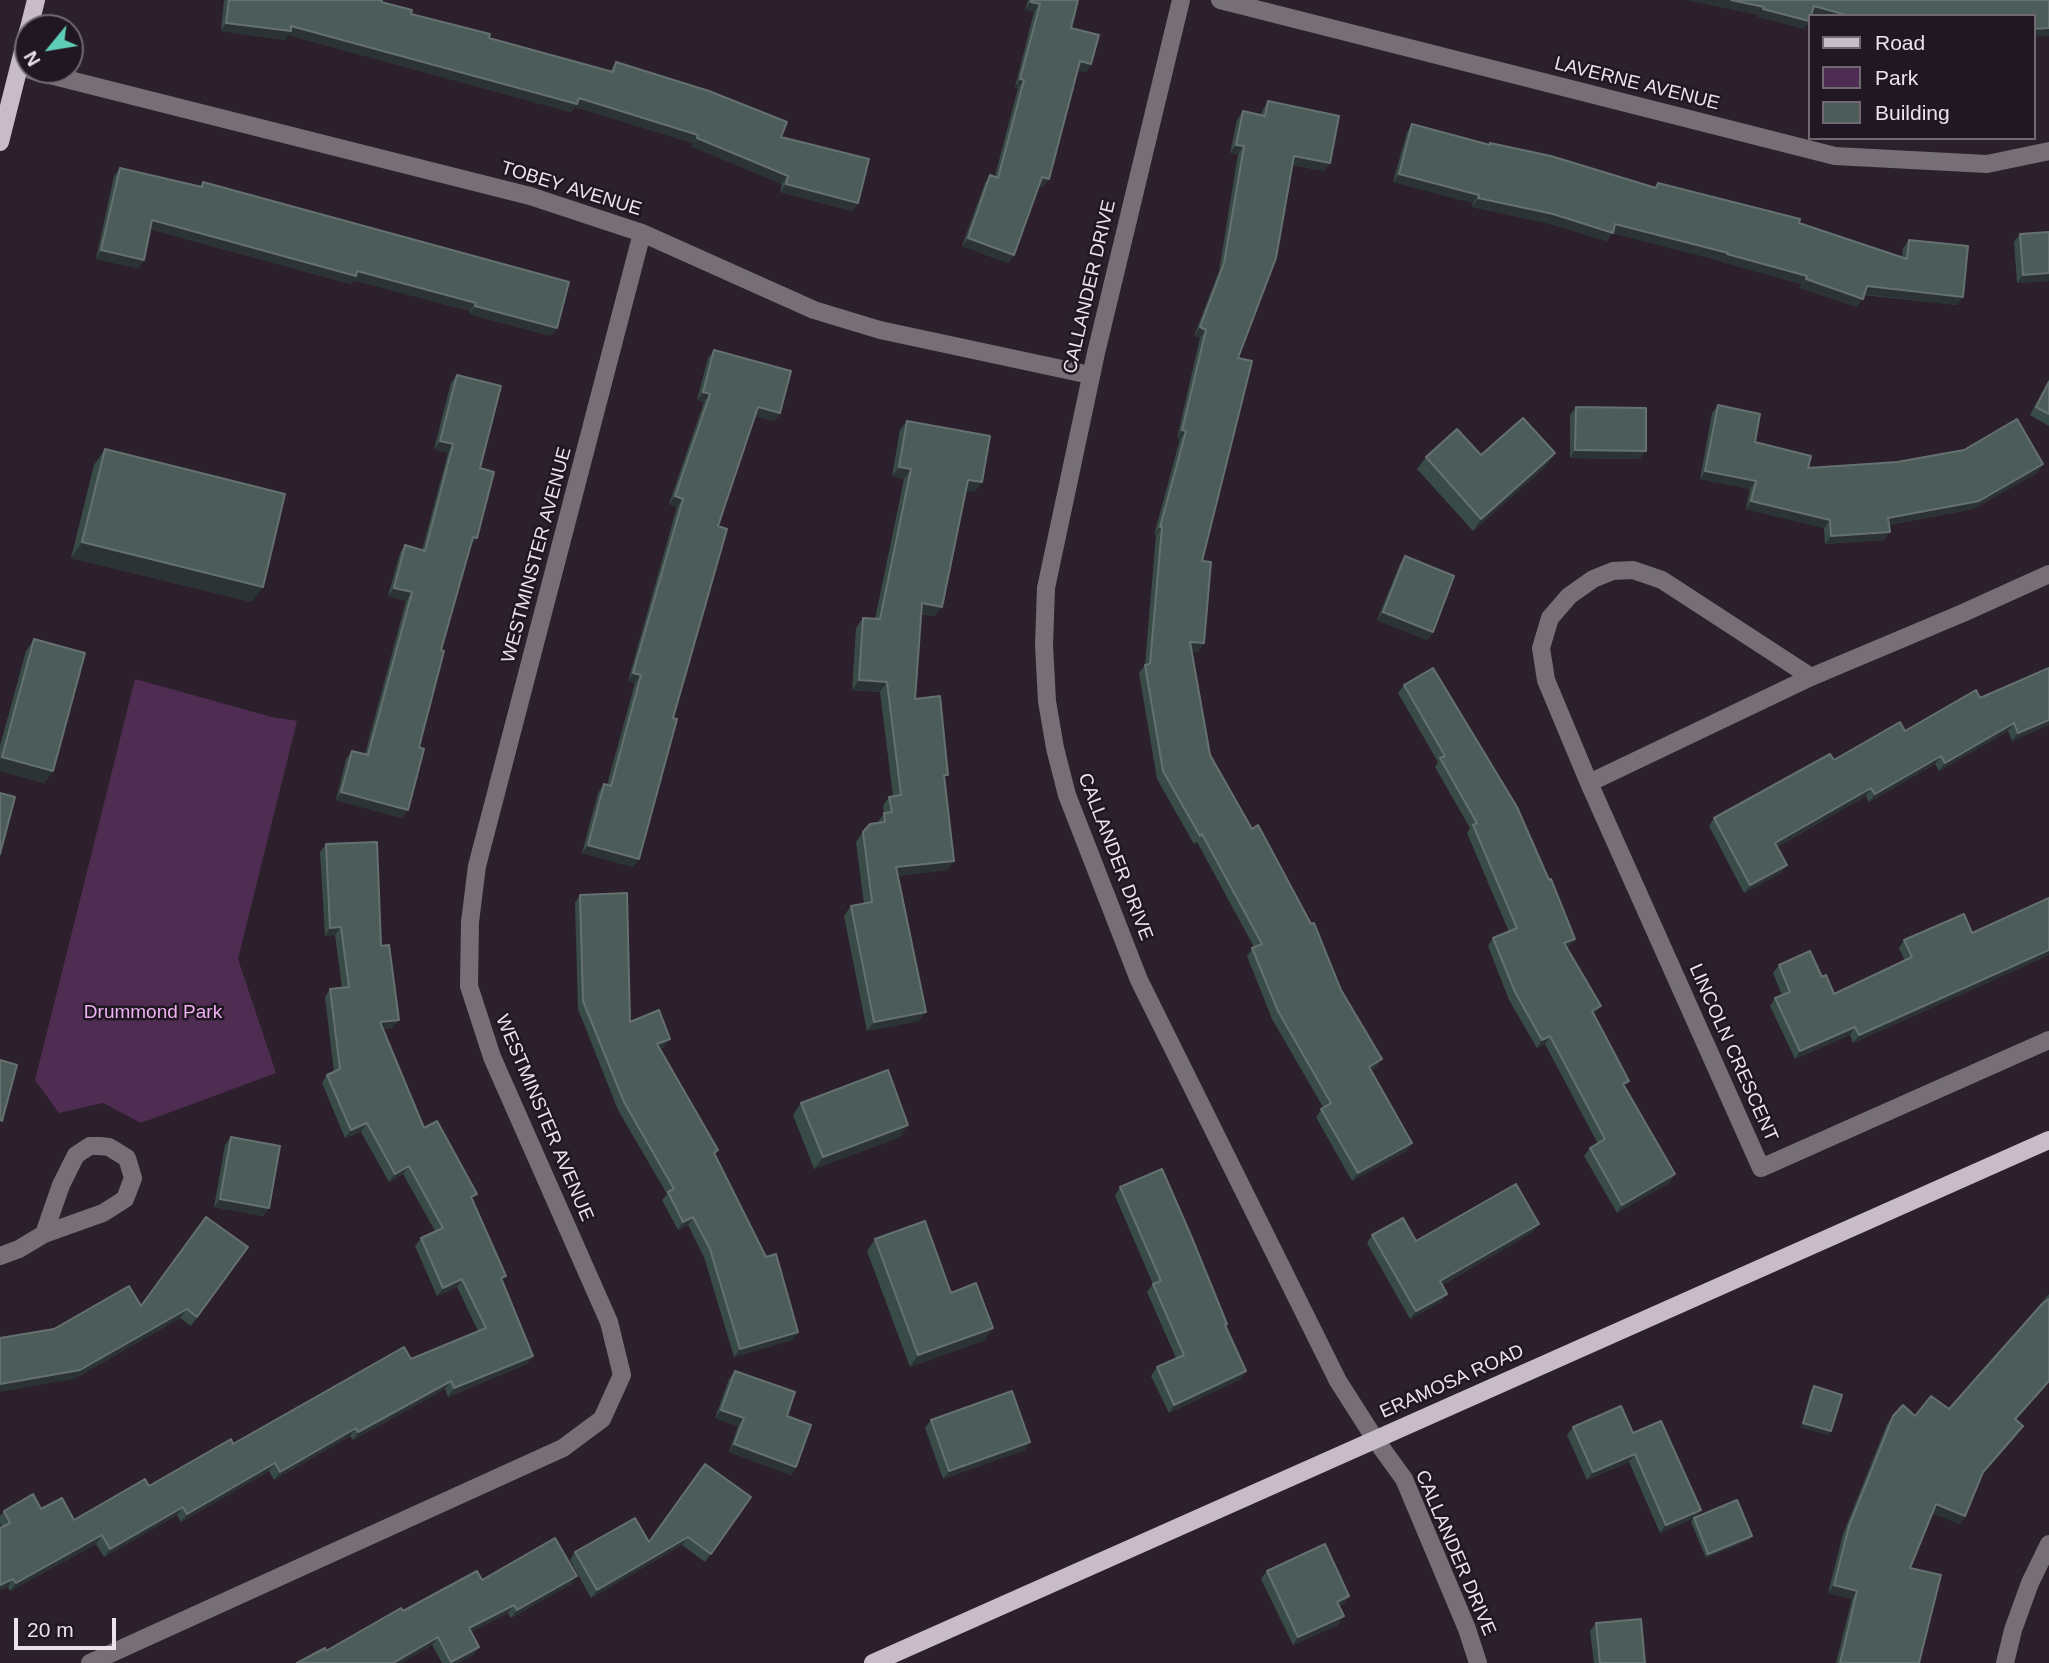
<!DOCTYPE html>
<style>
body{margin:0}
#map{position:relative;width:2049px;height:1663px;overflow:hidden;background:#2b202c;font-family:Arial,sans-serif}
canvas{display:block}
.legend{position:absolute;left:1808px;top:14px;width:228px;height:126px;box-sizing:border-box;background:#211722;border:2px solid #716972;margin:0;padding:9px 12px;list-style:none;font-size:21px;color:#eae3eb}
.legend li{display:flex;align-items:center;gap:14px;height:35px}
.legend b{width:35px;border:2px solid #716972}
.north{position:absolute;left:14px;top:14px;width:70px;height:70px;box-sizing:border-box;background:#211722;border:2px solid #716972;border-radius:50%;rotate:240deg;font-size:19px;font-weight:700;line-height:28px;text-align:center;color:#eae3eb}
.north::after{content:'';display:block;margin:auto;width:24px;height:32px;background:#5eceb8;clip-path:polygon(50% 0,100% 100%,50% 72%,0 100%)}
.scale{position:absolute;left:14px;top:1618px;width:102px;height:32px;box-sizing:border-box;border:4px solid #eae3eb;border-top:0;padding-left:9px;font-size:21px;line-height:24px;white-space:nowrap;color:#eae3eb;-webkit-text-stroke:5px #211722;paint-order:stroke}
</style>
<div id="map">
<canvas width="2049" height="1663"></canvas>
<ul class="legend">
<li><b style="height:9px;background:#c9bcc9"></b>Road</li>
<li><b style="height:19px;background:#4f2d52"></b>Park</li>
<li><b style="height:19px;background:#4c5c59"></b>Building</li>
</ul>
<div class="north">N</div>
<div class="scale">20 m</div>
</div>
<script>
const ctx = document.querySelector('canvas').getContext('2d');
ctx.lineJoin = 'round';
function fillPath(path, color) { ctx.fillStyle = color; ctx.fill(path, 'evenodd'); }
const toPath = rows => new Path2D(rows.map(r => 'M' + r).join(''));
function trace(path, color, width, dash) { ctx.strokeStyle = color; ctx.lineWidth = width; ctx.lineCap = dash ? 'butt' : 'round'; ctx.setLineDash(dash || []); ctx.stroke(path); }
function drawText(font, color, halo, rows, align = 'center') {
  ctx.font = font + ' Arial,sans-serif'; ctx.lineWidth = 5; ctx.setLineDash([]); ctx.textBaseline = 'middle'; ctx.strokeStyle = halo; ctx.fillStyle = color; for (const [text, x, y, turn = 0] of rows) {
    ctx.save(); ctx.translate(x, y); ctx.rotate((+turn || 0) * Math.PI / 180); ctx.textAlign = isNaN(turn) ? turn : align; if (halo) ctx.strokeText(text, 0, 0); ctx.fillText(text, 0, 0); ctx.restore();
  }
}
const green = toPath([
 [135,679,272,717,297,721,238,959,276,1073,141,1123,103,1103,59,1113,35,1080]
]);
const minor = toPath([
 [1181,0,1096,353,1046,588,1044,645,1047,701,1055,748,1067,795,1139,980,1338,1381,1375,1439,1404,1479,1467,1629,1478,1663],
 [1220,0,1835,156,1987,164,2049,151],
 [30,70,530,196,642,233,814,310,880,330,1090,375],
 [1811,677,1662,580,1633,570,1613,571,1593,579,1569,596,1550,618,1541,648,1546,680,1589,783,1761,1168,2049,1040],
 [1589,783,1811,677,1963,613,2049,574],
 [0,1256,19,1249,44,1234,103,1213,125,1199,133,1178,127,1158,109,1147,100,1146,90,1146,76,1155,61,1185,44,1234],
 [90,1663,563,1448,602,1419,622,1375,609,1322,492,1057,469,986,470,922,477,866,642,233],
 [2005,1663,2013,1630,2030,1583,2049,1544]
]);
const major = toPath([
 [29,28,36,0],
 [0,142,28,31],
 [873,1663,2049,1140]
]);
const wall = toPath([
 [224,0,382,0,381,2,411,14,489,38,610,71,616,62,781,137,858,203,852,211,780,192,782,184,691,146,693,143,575,107,571,112,288,35,285,40,221,31],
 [1028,0,1078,0,1071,28,1091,64,1086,72,1077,70,1049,179,1043,187,1039,186,1014,255,1008,263,962,246,985,183,990,175,995,176,1018,88,1015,87,1034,12,1025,10],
 [1268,101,1324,171,1292,165,1238,358,1202,561,1198,652,1192,651,1210,755,1341,990,1376,1068,1371,1070,1412,1143,1406,1151,1352,1181,1316,1117,1323,1107,1272,1019,1247,956,1254,947,1197,842,1194,844,1157,779,1139,673,1145,665,1156,535,1154,535,1180,439,1177,438,1200,338,1194,336,1219,271,1238,154,1230,153,1237,120,1243,111,1261,115,1263,109],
 [1412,124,1489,145,1490,143,1655,188,1658,183,1799,223,1902,258,1903,248,1909,240,1957,305,1864,295,1857,307,1800,288,1802,284,1722,262,1722,261,1612,233,1607,241,1547,223,1472,207,1473,203,1393,182,1407,132],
 [120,168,200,186,203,182,551,336,469,314,470,311,353,280,351,284,150,229,144,260,138,268,96,259,114,176],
 [2049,232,2049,293,2049,281,2017,283,2014,242,2020,234],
 [714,350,780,413,774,421,755,416,718,526,673,718,633,867,582,853,598,793,604,784,607,785,635,683,628,681,677,507,669,504,704,402,697,400,708,358],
 [457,375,480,468,471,546,470,546,441,650,402,818,336,800,346,759,352,751,365,754,406,601,388,596,400,553,405,545,422,550,448,453,434,449,451,383],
 [2049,379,2049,426,2030,415],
 [1718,405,1755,442,1808,468,2043,464,2037,473,1973,509,1889,525,1890,532,1884,540,1825,544,1824,528,1746,509,1750,489,1700,479,1712,413],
 [1576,407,1640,459,1570,458,1570,415],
 [907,421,975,492,966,490,935,616,921,614,915,699,945,780,954,861,947,870,897,876,919,1021,867,1031,844,916,851,906,864,904,856,842,863,832,877,823,884,814,883,806,889,797,893,796,880,692,852,690,856,628,863,618,875,619,904,479,892,476,900,430],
 [105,449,252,602,71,558,94,465],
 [1481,455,1547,465,1473,531,1417,469,1426,457],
 [1405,556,1433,632,1427,640,1377,620,1400,564],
 [34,639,53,771,44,783,0,771,0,746,26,651],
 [1404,685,1569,947,1567,948,1625,1087,1675,1174,1669,1183,1617,1213,1584,1156,1590,1148,1598,1144,1545,1044,1537,1048,1509,1000,1488,946,1493,938,1509,932,1467,833,1470,828,1435,767,1438,762,1398,693],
 [1980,698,2049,725,2012,741,2008,731,1939,771,1935,764,1869,802,1866,796,1777,847,1787,865,1781,873,1744,893,1709,826,1714,818,1834,760],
 [326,844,381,946,393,1028,383,1029,424,1128,472,1201,502,1281,527,1364,448,1397,445,1389,353,1440,350,1436,274,1480,269,1471,181,1522,177,1515,104,1557,96,1544,10,1591,8,1587,0,1590,0,1528,2,1527,0,1523,0,1516,4,1511,41,1509,74,1520,149,1486,233,1444,411,1359,478,1331,457,1287,437,1296,415,1246,421,1238,435,1231,403,1174,389,1182,361,1132,345,1138,322,1083,327,1075,334,1072,325,997,330,989,342,988,335,935,325,936,320,852],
 [580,895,630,1022,664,1047,660,1049,718,1150,715,1155,798,1332,792,1340,734,1357,704,1257,688,1225,678,1230,662,1200,667,1194,618,1110,578,1009,575,903],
 [2049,898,2049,955,1853,1043,1850,1035,1795,1059,1770,1006,1775,998,1782,995,1773,973,1779,965,1822,977,1834,994,1905,961,1899,948,1904,940,1972,933],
 [801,1103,900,1137,814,1169,793,1115],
 [231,1137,269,1208,263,1216,214,1207,225,1145],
 [1120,1187,1225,1326,1241,1379,1169,1413,1151,1376,1157,1367,1176,1358,1147,1292,1153,1284,1115,1196],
 [1533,1232,1442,1285,1447,1294,1441,1302,1410,1319,1367,1243,1372,1235,1416,1241],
 [875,1239,951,1293,985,1340,910,1367,867,1251],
 [248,1247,191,1326,180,1318,74,1379,54,1329,141,1306],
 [2049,1294,2049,1382,2016,1420,2018,1434,1982,1475,1965,1516,1960,1524,1932,1513,1910,1568,1919,1663,1836,1663,1852,1599,1828,1593,1843,1534,1887,1424,1893,1416,1915,1416,1949,1409,2042,1304,2041,1303],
 [735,1371,796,1467,791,1475,729,1452,738,1426,715,1418,729,1379],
 [1814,1386,1831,1431,1828,1435,1801,1427,1811,1390],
 [931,1420,1025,1450,943,1479,925,1428],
 [1573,1427,1633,1433,1695,1517,1752,1536,1749,1540,1706,1558,1691,1522,1693,1518,1660,1533,1629,1462,1587,1480,1567,1435],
 [751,1497,705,1562,682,1545,591,1598,570,1560,575,1552,649,1542],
 [1267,1571,1344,1604,1339,1606,1338,1625,1293,1645,1261,1579],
 [482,1580,571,1584,511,1618,508,1613,471,1632,479,1647,473,1655,458,1663,442,1663,432,1645,401,1663,297,1663,326,1651,403,1611],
 [1596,1623,1645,1663,1594,1663,1590,1631]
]);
const shadedWall = toPath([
 [1686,0,1731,0,1764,7,1758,15],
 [1031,2,1040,4,1034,12,1025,10],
 [1814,6,1850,16,1814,16,1808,14],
 [1763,9,1809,21,1809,23,1804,29,1757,17],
 [226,23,291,26,579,98,698,135,693,143,575,107,571,112,288,35,285,40,221,31],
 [2049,28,2049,36,2033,37,2033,29],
 [1080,61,1091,64,1086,72,1074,69],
 [1020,79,1024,80,1018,88,1015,87],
 [697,138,788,176,782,184,691,146],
 [1236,145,1244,146,1238,154,1230,153],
 [1294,156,1330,163,1324,171,1288,164],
 [1399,174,1479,195,1473,203,1393,182],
 [1042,177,1049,179,1043,187,1036,185],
 [786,184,858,203,852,211,780,192],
 [1478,198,1615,224,1728,253,1722,261,1612,233,1607,241,1547,223,1472,207],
 [152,220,357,271,476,303,470,311,353,280,351,284,147,228],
 [968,238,1014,255,1008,263,962,246],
 [101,250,144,260,138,268,96,259],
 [1727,254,1807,276,1802,284,1722,262],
 [2049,273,2049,281,2017,283,2023,275],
 [1806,279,1863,299,1857,307,1800,288],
 [1867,286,1963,297,1957,305,1861,294],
 [475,306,557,328,551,336,469,314],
 [1200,327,1206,330,1200,338,1194,336],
 [703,392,710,394,704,402,697,400],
 [758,407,780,413,774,421,752,415],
 [1182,430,1186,431,1180,439,1177,438],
 [440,441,453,444,448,453,434,449],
 [1575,450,1646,451,1640,459,1570,458],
 [1555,453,1547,465,1473,531,1481,519],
 [2043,464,2037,473,1973,509,1883,526,1888,518],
 [899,467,911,469,904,479,892,476],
 [1705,471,1756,481,1750,489,1700,479],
 [968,480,982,482,975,492,961,490],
 [675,496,683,499,677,507,669,504],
 [1751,501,1830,520,1824,528,1746,509],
 [1160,527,1162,527,1156,535,1154,535],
 [1890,532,1884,540,1825,544,1831,536],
 [473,537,477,538,471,546,467,545],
 [82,542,263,587,252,602,71,558],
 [394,588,412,592,406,601,388,596],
 [922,603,942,607,935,616,915,612],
 [1383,612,1433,632,1427,640,1377,620],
 [1190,642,1204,643,1198,652,1185,650],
 [633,673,641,675,635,683,628,681],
 [859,680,887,682,880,692,852,690],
 [2049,720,2049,725,2012,741,2018,733],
 [2014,723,2008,731,1939,771,1945,763],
 [1941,756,1935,764,1869,802,1875,794],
 [2,757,53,771,44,783,0,771,0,760],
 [1871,788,1866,796,1769,851,1775,843],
 [341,792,408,810,402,818,336,800],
 [588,845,639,859,633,867,582,853],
 [954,861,947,870,889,877,896,867],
 [1787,865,1781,873,1744,893,1750,885],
 [341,927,335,935,325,936,330,928],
 [1575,939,1569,947,1559,951,1564,943],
 [2049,950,2049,955,1853,1043,1859,1035],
 [1601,1006,1595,1014,1586,1020,1592,1011],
 [926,1012,919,1021,867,1031,874,1022],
 [399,1020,393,1028,374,1030,380,1022],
 [1855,1027,1850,1035,1795,1059,1800,1051],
 [1550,1036,1545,1044,1537,1048,1542,1040],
 [670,1039,664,1047,651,1052,657,1044],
 [1382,1059,1376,1068,1363,1075,1369,1067],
 [367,1123,361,1132,345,1138,351,1130],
 [908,1125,900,1137,814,1169,823,1157],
 [1412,1143,1406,1151,1352,1181,1358,1173],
 [409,1166,403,1174,389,1182,395,1174],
 [1675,1174,1669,1183,1617,1213,1622,1205],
 [220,1199,269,1208,263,1216,214,1207],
 [693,1217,688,1225,678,1230,683,1222],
 [1539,1224,1533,1232,1434,1289,1440,1281],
 [462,1279,457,1287,437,1296,443,1288],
 [1447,1294,1441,1302,1410,1319,1416,1311],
 [187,1309,180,1318,74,1379,0,1392,0,1384],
 [993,1328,985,1340,910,1367,918,1355],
 [798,1332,792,1340,734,1357,740,1349],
 [533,1356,527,1364,448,1397,454,1388],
 [1246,1371,1241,1379,1169,1413,1174,1405],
 [451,1381,445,1389,353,1440,358,1432],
 [2049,1381,2049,1382,2010,1427,2015,1419],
 [721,1410,744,1418,738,1426,715,1418],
 [1803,1423,1831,1431,1828,1435,1801,1427],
 [2023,1426,2018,1434,1978,1480,1983,1472],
 [356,1428,350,1436,274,1480,280,1472],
 [1030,1442,1025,1450,943,1479,949,1471],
 [734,1444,796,1467,791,1475,729,1452],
 [1635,1454,1629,1462,1587,1480,1593,1472],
 [275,1463,269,1471,181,1522,187,1514],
 [1936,1504,1965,1516,1960,1524,1930,1512],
 [183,1507,177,1515,104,1557,110,1549],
 [1701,1510,1695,1518,1660,1533,1666,1525],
 [102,1535,96,1544,10,1591,16,1583],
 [1752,1536,1749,1540,1706,1558,1708,1554],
 [688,1537,682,1545,591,1598,597,1590],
 [577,1576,571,1584,511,1618,517,1610],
 [13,1579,8,1587,0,1590,0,1585],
 [1834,1585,1857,1591,1852,1599,1828,1593],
 [1349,1596,1344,1604,1331,1610,1337,1602],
 [514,1605,508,1613,463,1636,469,1628],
 [1344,1616,1338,1625,1293,1645,1298,1637],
 [438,1637,432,1645,401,1663,393,1663],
 [479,1647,473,1655,458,1663,450,1663]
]);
const building = toPath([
 [229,0,382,0,381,2,412,10,411,14,490,34,489,38,613,72,616,62,709,91,787,122,781,137,869,159,858,203,786,184,788,176,697,138,698,135,579,98,577,104,291,26,291,31,226,23,229,0],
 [1031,0,1078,0,1071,28,1099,35,1091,64,1080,61,1049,179,1042,177,1014,255,968,238,990,175,998,178,1024,80,1020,79,1040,4,1031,2,1031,0],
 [1731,0,2049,0,2049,28,2033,29,2033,16,1850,16,1814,6,1811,16,1809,16,1809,21,1763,9,1764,7,1731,0],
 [1268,101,1339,116,1330,163,1294,156,1276,258,1238,358,1252,361,1202,561,1211,562,1204,643,1190,642,1210,755,1252,829,1258,825,1311,924,1314,923,1341,990,1382,1059,1369,1067,1412,1143,1358,1173,1321,1109,1331,1103,1278,1011,1252,948,1262,944,1202,834,1200,836,1163,771,1145,665,1150,664,1162,527,1160,527,1186,431,1182,430,1206,330,1200,327,1224,263,1244,146,1236,145,1243,111,1265,116,1268,101],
 [1412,124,1490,145,1490,143,1551,156,1656,188,1658,183,1800,219,1799,223,1907,259,1909,240,1968,246,1963,297,1867,286,1863,299,1806,279,1807,276,1727,254,1728,253,1615,224,1613,233,1553,214,1478,198,1479,195,1399,174,1412,124],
 [120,168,202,187,203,182,569,282,557,328,475,306,476,303,357,271,356,276,152,220,144,260,101,250,120,168],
 [2049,232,2049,273,2023,275,2020,234,2049,232],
 [714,350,791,371,780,413,758,407,718,526,727,529,673,718,677,719,639,859,588,845,604,784,611,786,641,675,633,673,683,499,675,496,710,394,703,392,714,350],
 [457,375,501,386,480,468,494,472,477,538,473,537,441,650,444,651,419,747,424,749,408,810,341,792,352,751,368,755,412,592,394,588,405,545,425,551,453,444,440,441,457,375],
 [2049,382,2049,414,2036,407,2049,382],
 [1718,405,1760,414,1755,442,1811,456,1808,468,1897,462,1964,450,2017,419,2043,464,1979,501,1888,518,1890,532,1831,536,1830,520,1751,501,1756,481,1705,471,1718,405],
 [1576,407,1646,408,1646,451,1575,450,1576,407],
 [1523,418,1555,453,1481,519,1426,457,1457,429,1481,455,1523,418],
 [907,421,990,436,982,482,968,480,942,607,922,603,915,699,940,696,948,775,944,775,954,861,896,867,926,1012,874,1022,851,906,872,902,863,832,870,824,885,822,884,813,892,812,889,797,901,795,887,682,859,680,863,618,880,619,911,469,899,467,907,421],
 [105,449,285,494,263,587,82,542,105,449],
 [1405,556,1454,576,1433,632,1383,612,1405,556],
 [34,639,85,653,53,771,2,757,34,639],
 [1433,668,1517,807,1549,880,1551,879,1575,939,1564,943,1601,1006,1592,1011,1629,1081,1623,1084,1675,1174,1622,1205,1590,1148,1605,1139,1550,1036,1542,1040,1515,992,1493,938,1517,928,1473,825,1477,823,1440,758,1445,756,1404,685,1433,668],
 [2049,668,2049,720,2018,733,2014,723,1945,763,1941,756,1875,794,1871,788,1775,843,1787,865,1750,885,1714,818,1830,754,1834,760,1900,722,1905,731,1976,690,1980,698,2049,668],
 [0,793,15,797,0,854,0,793],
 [377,842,381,946,389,945,399,1020,380,1022,424,1128,437,1121,477,1194,471,1197,506,1276,501,1278,533,1356,454,1388,451,1381,358,1432,356,1428,280,1472,275,1463,187,1514,183,1507,110,1549,102,1535,16,1583,13,1579,0,1585,0,1528,10,1523,4,1511,33,1494,41,1509,62,1498,74,1520,145,1479,149,1486,231,1439,233,1444,404,1347,411,1359,486,1328,462,1279,443,1288,421,1238,443,1228,409,1166,395,1174,367,1123,351,1130,327,1075,340,1069,330,989,349,987,341,927,330,928,326,844,377,842],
 [627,893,630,1022,659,1010,670,1039,657,1044,718,1150,714,1153,766,1257,776,1254,798,1332,740,1349,710,1249,693,1217,683,1222,668,1192,674,1189,624,1102,583,1001,580,895,627,893],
 [2049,898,2049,950,1859,1035,1855,1027,1800,1051,1775,998,1790,992,1779,965,1810,951,1822,977,1826,975,1834,994,1912,957,1904,940,1964,914,1972,933,2049,898],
 [0,1060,17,1065,2,1121,0,1120,0,1060],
 [888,1070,908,1125,823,1157,801,1103,888,1070],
 [231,1137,280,1146,269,1208,220,1199,231,1137],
 [1162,1169,1192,1238,1227,1324,1225,1325,1246,1371,1174,1405,1157,1367,1184,1355,1153,1284,1161,1281,1120,1187,1162,1169],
 [1516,1184,1539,1224,1440,1281,1447,1294,1416,1311,1372,1235,1403,1218,1416,1241,1516,1184],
 [206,1217,248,1247,197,1317,187,1309,80,1370,0,1384,0,1338,54,1329,129,1286,141,1306,206,1217],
 [925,1221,951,1293,976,1283,993,1328,918,1355,875,1239,925,1221],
 [2049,1299,2049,1381,2015,1419,2023,1426,1983,1472,1965,1516,1936,1504,1910,1568,1941,1575,1919,1663,1840,1663,1857,1591,1834,1585,1849,1526,1893,1416,1903,1405,1915,1416,1931,1396,1949,1409,2042,1304,2049,1299],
 [735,1371,795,1392,787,1416,811,1425,796,1467,734,1444,744,1418,721,1410,735,1371],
 [1814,1386,1842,1395,1831,1431,1803,1423,1814,1386],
 [1012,1391,1030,1442,949,1471,931,1420,1012,1391],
 [1621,1406,1633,1433,1661,1421,1701,1510,1666,1525,1635,1454,1593,1472,1573,1427,1621,1406],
 [705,1464,751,1497,711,1554,688,1537,597,1590,575,1552,635,1518,649,1542,705,1464],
 [1737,1500,1752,1536,1708,1554,1694,1518,1737,1500],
 [555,1538,577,1576,517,1610,514,1605,469,1628,479,1647,451,1662,438,1637,393,1663,297,1663,325,1648,326,1651,401,1608,403,1611,477,1571,482,1580,555,1538],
 [1325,1544,1349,1596,1337,1602,1344,1616,1298,1637,1267,1571,1325,1544],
 [1641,1619,1645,1663,1600,1663,1596,1623,1641,1619]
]);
const streetNames = [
 ["LAVERNE AVENUE",1637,84,14],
 ["TOBEY AVENUE",571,189,17],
 ["CALLANDER DRIVE",1090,287,-77],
 ["WESTMINSTER AVENUE",537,555,-75],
 ["CALLANDER DRIVE",1115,857,69],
 ["LINCOLN CRESCENT",1733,1053,66],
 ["WESTMINSTER AVENUE",544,1118,67],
 ["ERAMOSA ROAD",1452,1382,-24],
 ["CALLANDER DRIVE",1455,1553,67]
];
const parkNames = [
 ["Drummond Park",153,1013]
];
fillPath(green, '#4f2d52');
trace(minor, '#767076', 18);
trace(major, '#c9bcc9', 18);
fillPath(wall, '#394b47');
fillPath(shadedWall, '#2c3335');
fillPath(building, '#4c5c59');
trace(building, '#657170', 2);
drawText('19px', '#eae3eb', '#211722', streetNames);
drawText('19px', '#eeb1f2', '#211722', parkNames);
</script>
